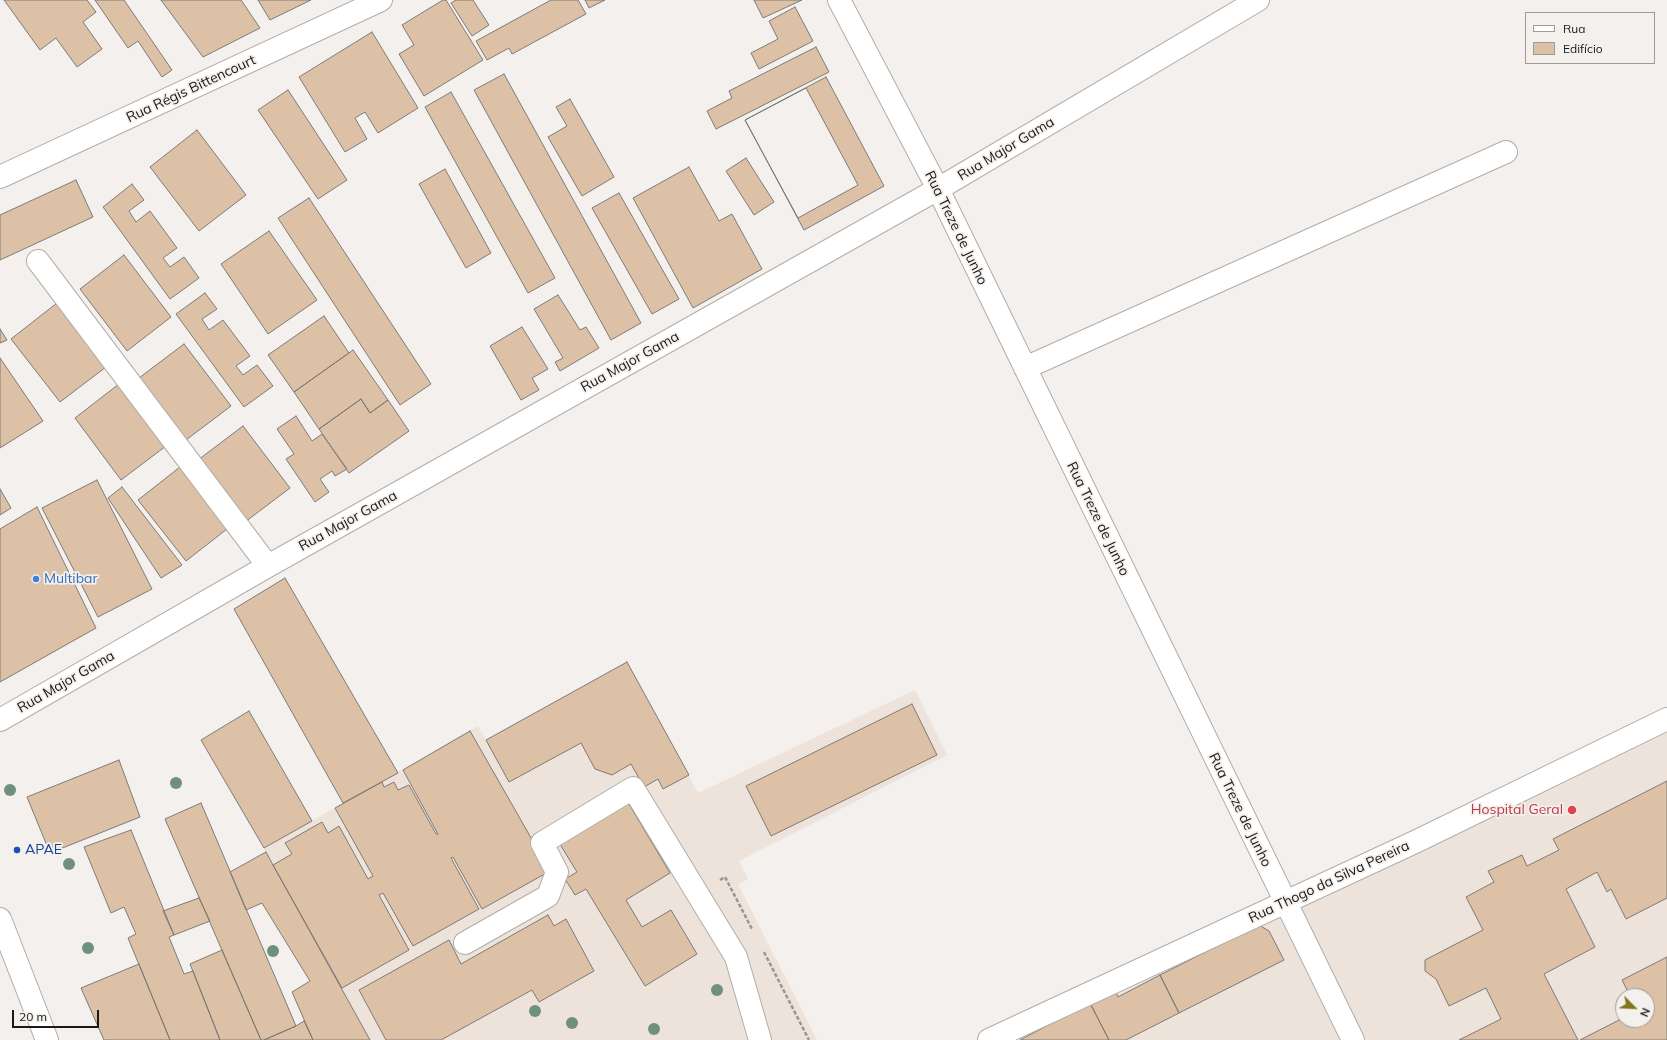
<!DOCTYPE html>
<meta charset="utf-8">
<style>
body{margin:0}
#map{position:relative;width:1667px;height:1040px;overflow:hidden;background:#f4f0ed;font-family:Mulish,sans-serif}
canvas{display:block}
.legend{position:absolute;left:1525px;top:12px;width:130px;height:52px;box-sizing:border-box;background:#f4f0ed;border:1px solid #9d9a97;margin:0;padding:5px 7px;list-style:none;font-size:12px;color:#1a1917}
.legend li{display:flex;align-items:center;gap:8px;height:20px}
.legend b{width:20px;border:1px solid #9d9a97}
.north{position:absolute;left:1615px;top:988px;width:40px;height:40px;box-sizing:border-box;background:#f4f0ed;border:1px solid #9d9a97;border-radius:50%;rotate:114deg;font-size:11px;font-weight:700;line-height:16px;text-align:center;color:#1a1917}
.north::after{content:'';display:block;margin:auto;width:14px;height:18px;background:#7e791e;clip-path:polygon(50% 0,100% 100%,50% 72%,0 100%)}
.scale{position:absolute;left:12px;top:1010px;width:87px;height:18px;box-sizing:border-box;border:2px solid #1a1917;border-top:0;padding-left:5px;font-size:12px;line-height:14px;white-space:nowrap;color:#1a1917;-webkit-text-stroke:3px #f4f0ed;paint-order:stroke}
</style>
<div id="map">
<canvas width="1667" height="1040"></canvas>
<ul class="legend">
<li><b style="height:5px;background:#fff"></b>Rua</li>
<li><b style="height:11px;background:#ddc1a7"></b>Edifício</li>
</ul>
<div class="north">N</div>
<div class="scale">20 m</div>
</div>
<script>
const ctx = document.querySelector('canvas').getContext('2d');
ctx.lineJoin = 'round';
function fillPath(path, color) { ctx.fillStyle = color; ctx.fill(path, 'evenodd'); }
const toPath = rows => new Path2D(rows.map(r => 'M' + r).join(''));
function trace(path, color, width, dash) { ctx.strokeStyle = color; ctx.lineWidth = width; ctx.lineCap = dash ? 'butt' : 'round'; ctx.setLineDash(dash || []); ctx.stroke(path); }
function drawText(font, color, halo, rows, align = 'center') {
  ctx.font = font + ' Mulish,sans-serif'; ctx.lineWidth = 3.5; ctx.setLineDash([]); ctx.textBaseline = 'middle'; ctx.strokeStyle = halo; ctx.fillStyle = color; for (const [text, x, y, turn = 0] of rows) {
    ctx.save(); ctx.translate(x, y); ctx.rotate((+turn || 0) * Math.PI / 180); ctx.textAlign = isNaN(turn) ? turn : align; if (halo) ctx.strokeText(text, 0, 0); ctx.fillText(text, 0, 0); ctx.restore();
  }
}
const built = toPath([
 [627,662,698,793,915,690,947,755,739,861,748,879,738,884,817,1040,370,1040,264,848,478,726,486,740],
 [1667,716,1667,1040,1353,1040,1285,903],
 [1623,996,1647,996,1647,1020,1623,1020],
 [1280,918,1340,1040,1020,1040]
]);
const building = toPath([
 [4,0,87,0,96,12,83,22,102,49,77,67,56,38,40,50,4,0],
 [95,0,124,0,172,70,162,77,138,41,128,48,95,0],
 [161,0,241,0,260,28,203,57,161,0],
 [258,0,311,0,270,20,258,0],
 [443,0,446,0,483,60,424,96,399,54,414,45,402,25,443,0],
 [456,0,473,0,489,25,472,36,451,3,456,0],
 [551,0,578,0,586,14,512,54,509,48,487,60,476,41,551,0],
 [585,0,605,0,589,8,585,0],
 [754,0,802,0,763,18,754,0],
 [795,7,813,41,759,69,751,53,778,39,769,21,795,7],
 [372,32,418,108,378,133,365,112,355,118,367,139,345,152,299,77,372,32],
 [816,47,829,72,716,129,707,111,732,98,729,91,816,47],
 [504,74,641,323,611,340,474,90,504,74],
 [826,77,884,186,804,230,745,120,826,77],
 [806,88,858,185,798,218,745,120,806,88],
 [288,90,347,180,318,199,258,110,288,90],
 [451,92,555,278,528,293,425,107,451,92],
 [570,99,614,177,582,196,548,137,567,126,556,107,570,99],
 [197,130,246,195,199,231,150,167,197,130],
 [746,158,774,202,754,215,726,171,746,158],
 [689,167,719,221,732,214,762,269,693,308,633,198,689,167],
 [445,169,491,253,466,268,419,184,445,169],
 [76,180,93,217,0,260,0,215,76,180],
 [132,184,144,200,129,211,136,222,150,211,177,248,163,258,170,267,184,257,199,278,170,299,103,207,132,184],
 [619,193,679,299,652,314,592,208,619,193],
 [309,198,431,384,400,405,278,218,309,198],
 [269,231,317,300,268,334,221,264,269,231],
 [124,255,171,317,127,351,80,289,124,255],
 [205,293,217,309,202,319,209,330,223,320,250,356,236,366,243,375,257,365,273,386,244,407,176,314,205,293],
 [558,295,580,330,586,327,599,348,560,371,555,362,563,358,534,309,558,295],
 [57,303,106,367,60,402,11,339,57,303],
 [324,316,349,353,294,392,268,355,324,316],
 [522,327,548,369,532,378,539,390,521,400,490,346,522,327],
 [0,329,7,340,0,343,0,329],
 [184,344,231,406,186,440,139,378,184,344],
 [353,350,388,400,370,413,361,399,319,429,294,392,353,350],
 [0,358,43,421,0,448,0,358],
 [119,384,166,446,121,480,75,418,119,384],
 [361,399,370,413,388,400,409,431,349,473,319,429,361,399],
 [296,416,312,441,322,434,347,469,335,476,332,471,320,479,329,492,315,502,286,459,294,454,277,429,296,416],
 [243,426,290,488,245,522,198,460,243,426],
 [180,467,227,529,186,561,138,500,180,467],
 [97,480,152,589,98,617,42,508,97,480],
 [122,487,182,565,161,578,108,498,122,487],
 [0,489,11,508,0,515,0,489],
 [37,507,96,628,0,682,0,529,37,507],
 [285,578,398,773,343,803,234,609,285,578],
 [627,662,689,775,663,789,658,779,644,787,631,764,612,775,595,769,581,743,509,782,486,740,627,662],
 [912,704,937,755,771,836,746,786,912,704],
 [249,711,312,821,264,848,201,740,249,711],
 [470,731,550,871,482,909,453,857,451,858,479,909,413,946,383,893,379,895,409,950,342,988,273,865,292,854,285,843,322,822,328,833,339,826,368,879,373,876,335,808,382,782,384,787,394,782,398,790,409,785,436,834,438,834,403,770,470,731],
 [119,760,140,817,50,853,27,797,119,760],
 [1667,781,1667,898,1626,919,1611,889,1607,892,1597,872,1566,889,1595,947,1544,974,1578,1040,1459,1040,1501,1019,1486,988,1449,1006,1436,979,1425,971,1425,960,1483,930,1466,897,1494,882,1488,871,1522,855,1527,866,1559,850,1553,839,1667,781],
 [626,799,670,873,626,900,642,927,671,910,697,954,645,986,586,889,575,895,565,879,577,872,558,841,626,799],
 [201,803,296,1026,264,1040,261,1040,165,819,201,803],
 [131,830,174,935,169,937,184,974,193,971,220,1040,170,1040,128,938,136,934,124,907,111,913,84,847,131,830],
 [266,852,273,865,370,1040,313,1040,292,992,310,981,262,903,246,910,230,872,266,852],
 [199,898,210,921,174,935,163,911,199,898],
 [548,915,554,926,566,919,594,971,539,1002,532,990,441,1040,386,1040,359,990,449,940,461,964,548,915],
 [1259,925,1269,931,1284,960,1179,1013,1160,975,1259,925],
 [222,950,261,1040,220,1040,190,964,222,950],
 [1667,957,1667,1040,1580,1040,1623,1018,1623,1020,1647,1020,1647,996,1630,996,1622,980,1667,957],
 [139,964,170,1040,104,1040,81,988,139,964],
 [1160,975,1179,1013,1126,1040,1109,1040,1090,1003,1115,990,1118,997,1160,975],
 [1090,1003,1109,1040,1020,1040,1090,1003],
 [304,1021,313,1040,264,1040,296,1026,304,1021]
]);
const path = toPath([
 [720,880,725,877,752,929],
 [764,952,809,1040]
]);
const minor = toPath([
 [839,0,938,189,1353,1040],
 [0,177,381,0],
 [38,261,268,566],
 [1025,368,1506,152],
 [0,720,268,566,938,189,1258,0],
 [465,943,548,896,557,872,542,843,633,788,736,957,760,1040],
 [989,1040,1417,841,1667,719]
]);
const major = toPath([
 [0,919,47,1040]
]);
const trees = [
 [176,783],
 [10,790],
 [69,864],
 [88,948],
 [273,951],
 [717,990],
 [535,1011],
 [572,1023],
 [654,1029]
];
const markers = [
 [36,579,4,"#3f7fe0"],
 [1572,810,5,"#e0444e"],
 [17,850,4,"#1a4fb4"]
];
const streetNames = [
 ["Rua Régis Bittencourt",191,89,-25],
 ["Rua Major Gama",1006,149,-31],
 ["Rua Treze de Junho",956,228,64],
 ["Rua Major Gama",630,362,-29],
 ["Rua Treze de Junho",1098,519,64],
 ["Rua Major Gama",348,521,-29],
 ["Rua Major Gama",66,682,-30],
 ["Rua Treze de Junho",1240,810,64],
 ["Rua Thogo da Silva Pereira",1329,882,-25]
];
const shopNames = [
 ["Multibar",44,579]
];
const healthNames = [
 ["Hospital Geral",1563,810]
];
const transitNames = [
 ["APAE",25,850]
];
fillPath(built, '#ede3da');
fillPath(building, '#ddc1a7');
trace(building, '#7d7a76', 1);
trace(minor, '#b1adaa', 24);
trace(major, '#b1adaa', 24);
trace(path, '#999794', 2.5, [4, 2]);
trace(minor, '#fff', 22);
trace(major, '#fff', 22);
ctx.fillStyle = '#70907e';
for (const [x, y] of trees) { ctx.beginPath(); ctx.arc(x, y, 6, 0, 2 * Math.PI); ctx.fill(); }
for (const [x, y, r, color] of markers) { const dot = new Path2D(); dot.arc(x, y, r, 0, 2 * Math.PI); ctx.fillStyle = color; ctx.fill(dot); trace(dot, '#f4f0ed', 1.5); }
drawText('14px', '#1a1917', '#f4f0ed', streetNames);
drawText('14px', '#366cbe', '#f4f0ed', shopNames, 'left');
drawText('14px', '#be3a42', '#f4f0ed', healthNames, 'right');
drawText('14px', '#164399', '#f4f0ed', transitNames, 'left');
</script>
